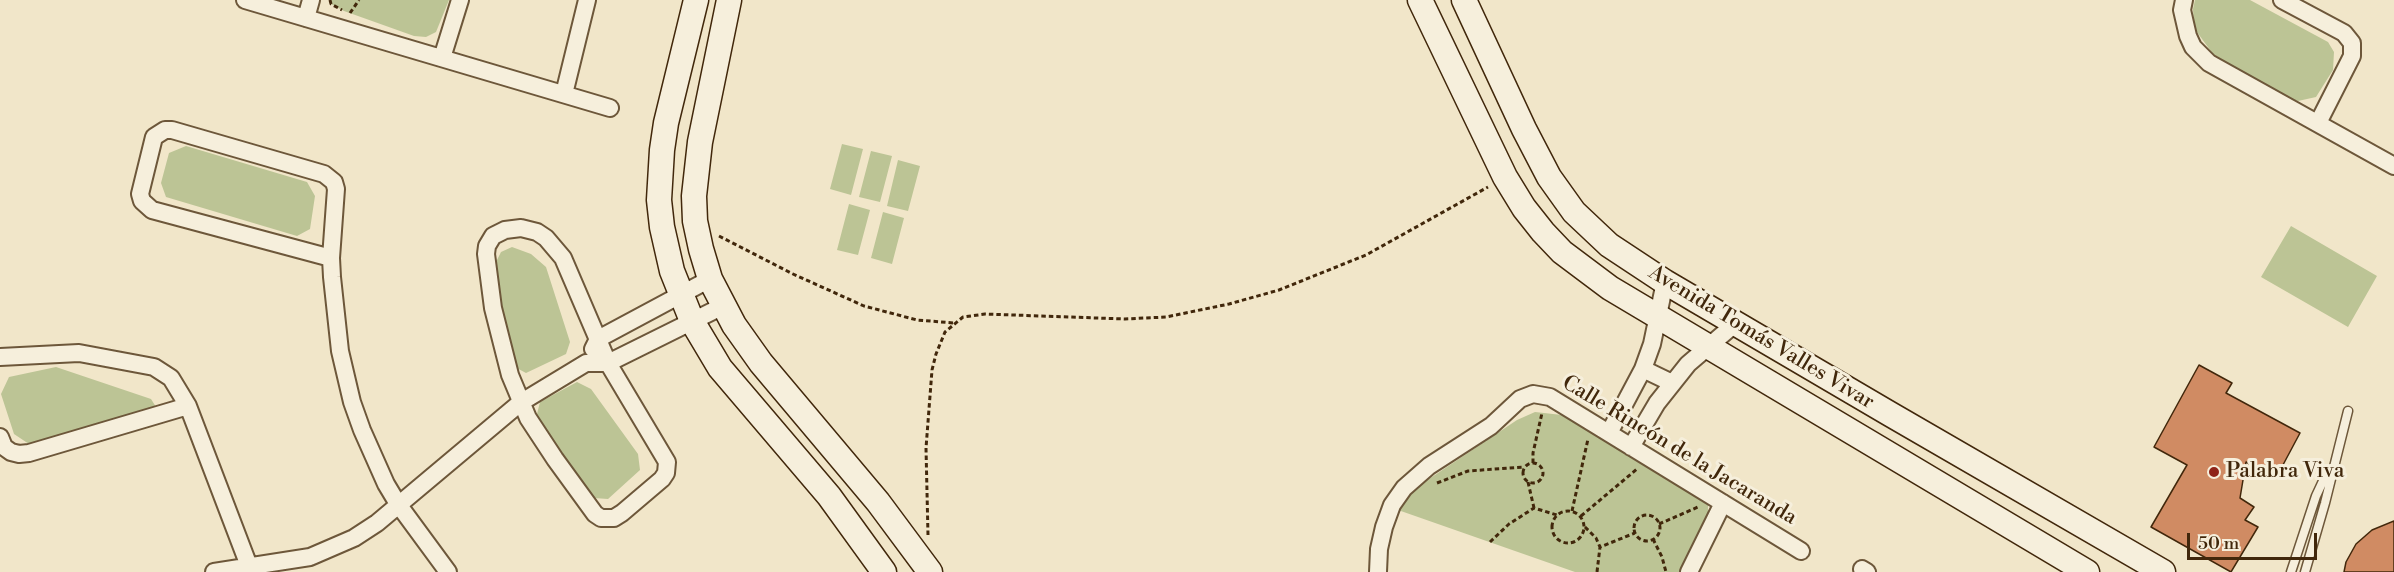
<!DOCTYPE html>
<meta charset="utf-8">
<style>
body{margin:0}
#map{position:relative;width:2394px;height:572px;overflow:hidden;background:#f1e6c9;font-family:"Libre Bodoni",serif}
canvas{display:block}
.scale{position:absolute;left:2187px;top:533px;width:130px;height:27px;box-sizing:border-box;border:3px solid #41270b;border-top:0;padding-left:8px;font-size:18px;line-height:21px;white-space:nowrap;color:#41270b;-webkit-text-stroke:4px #f6efdc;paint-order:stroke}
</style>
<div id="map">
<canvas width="2394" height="572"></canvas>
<div class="scale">50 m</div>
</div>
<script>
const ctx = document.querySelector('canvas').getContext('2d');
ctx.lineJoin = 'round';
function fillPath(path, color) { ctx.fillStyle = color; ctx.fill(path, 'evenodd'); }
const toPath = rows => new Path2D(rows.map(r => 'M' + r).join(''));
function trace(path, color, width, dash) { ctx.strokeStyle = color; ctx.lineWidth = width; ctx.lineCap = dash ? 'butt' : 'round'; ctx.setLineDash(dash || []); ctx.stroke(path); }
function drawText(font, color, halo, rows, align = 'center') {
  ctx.font = font + ' "Libre Bodoni",serif'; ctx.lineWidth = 6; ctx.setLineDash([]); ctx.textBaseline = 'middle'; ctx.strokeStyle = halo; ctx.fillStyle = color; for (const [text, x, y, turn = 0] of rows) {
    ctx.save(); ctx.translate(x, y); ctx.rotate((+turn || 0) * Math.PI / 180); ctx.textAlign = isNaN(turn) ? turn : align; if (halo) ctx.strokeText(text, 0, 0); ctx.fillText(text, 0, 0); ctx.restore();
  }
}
const green = toPath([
 [330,0,449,0,436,32,426,37,414,36,344,11,331,4],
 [2195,0,2250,0,2328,42,2334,52,2333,70,2316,97,2298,101,2287,99,2213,54,2194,28,2193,9],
 [842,144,863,149,851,195,830,189],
 [186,146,307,182,315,196,310,229,297,236,166,197,161,183,169,153],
 [871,151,892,156,880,202,859,197],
 [898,160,920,166,908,211,887,206],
 [849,204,870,210,858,255,837,250],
 [883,212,904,218,892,264,871,258],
 [2291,226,2377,276,2348,327,2261,277],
 [512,247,531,254,546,267,570,342,566,354,526,373,513,366,499,316,495,264,501,252],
 [56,367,151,399,156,407,29,444,14,434,1,394,9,377],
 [577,382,591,389,638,454,640,470,608,499,594,498,562,460,536,418,540,402],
 [1535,412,1562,415,1603,439,1695,488,1708,503,1708,521,1682,572,1575,572,1398,510,1417,487,1517,420]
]);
const building = toPath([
 [2199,365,2232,383,2226,393,2300,433,2276,478,2246,462,2240,498,2254,507,2245,520,2258,527,2231,572,2151,527,2187,465,2154,447,2199,365],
 [2394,521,2394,572,2344,572,2346,562,2356,544,2372,530,2394,521]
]);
const path = toPath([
 [330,0,331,4,342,10],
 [350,13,359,0],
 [719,236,793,274,864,306,917,320,954,323],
 '1523 473a10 10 0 1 1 20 0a10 10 0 1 1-20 0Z',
 [1533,463,1533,453,1542,413],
 [1528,482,1534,508],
 [1437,483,1468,471,1524,467],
 '1552 527a16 16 0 1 1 32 0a16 16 0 1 1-32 0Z',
 [1572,511,1588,439],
 '1634 528a13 13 0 1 1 26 0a13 13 0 1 1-26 0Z',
 [1581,516,1637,469],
 [1659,524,1698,507],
 [1585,527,1596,538,1600,547,1635,533],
 [928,535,926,448,932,370,936,354,945,332,963,317,985,314,1125,319,1166,317,1229,304,1279,290,1366,255,1488,187],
 [1653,539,1662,557,1666,572],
 [1490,542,1509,524,1534,508,1557,515],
 [1597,572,1600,547]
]);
const lane = toPath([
 [2291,572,2316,496,2323,481,2331,471],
 [2305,572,2325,503,2348,411]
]);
const street = toPath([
 [245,0,610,108],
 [2184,0,2182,10,2188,36,2193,47,2209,63,2394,166],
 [2282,0,2344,33,2352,43,2352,56,2318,123],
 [306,18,311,0],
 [442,58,460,0],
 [564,94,587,0],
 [521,228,537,232,546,238,563,258,608,363,667,462,666,473,662,479,622,513,614,518,601,518,595,514,555,459,528,418,510,375,493,308,486,254,487,246,493,236,505,230,521,228],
 [331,258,152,210,142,201,140,194,154,137,165,130,172,130,324,174,334,182,336,189,331,258,332,277,340,351,352,402,362,430,386,484,398,504,448,572],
 [593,349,598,339,710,279],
 [0,357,79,353,154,367,171,378,188,406,249,566],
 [1643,369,1672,383],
 [1609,433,1643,369,1652,344,1665,282],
 [0,437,4,447,11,452,19,454,29,453,188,406],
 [1631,447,1657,403,1688,364,1736,323],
 [1862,569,1867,572],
 [214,572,310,557,354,538,377,523,520,403,586,363,608,363,723,306],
 [1378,572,1379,549,1384,527,1392,505,1404,488,1429,466,1491,426,1520,399,1533,394,1550,397,1801,551],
 [1689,572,1723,503]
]);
const secondary = toPath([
 [696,0,666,123,662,150,659,200,662,227,672,271,692,321,720,368,829,496,884,572],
 [729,0,700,142,694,196,695,221,701,249,710,279,734,325,761,363,878,502,930,572],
 [1420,0,1505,177,1524,208,1543,232,1562,252,1610,288,2087,572],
 [1464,0,1524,129,1549,177,1574,212,1609,245,1665,282,1890,414,2163,572]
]);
const markers = [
 [2214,472,6,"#8f2418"]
];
const streetNames = [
 ["Avenida Tomás Valles Vivar",1761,338,31],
 ["Calle Rincón de la Jacaranda",1679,451,31]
];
const poiNames = [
 ["Palabra Viva",2226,472]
];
fillPath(green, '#bcc495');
fillPath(building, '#d08b63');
trace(building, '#41270b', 1.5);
trace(lane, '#6d573a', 11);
trace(street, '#6d573a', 20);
trace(secondary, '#41270b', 27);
trace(path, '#41270b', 3, [4.5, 3]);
trace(lane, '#f6efdc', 8);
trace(street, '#f6efdc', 16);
trace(secondary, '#f6efdc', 24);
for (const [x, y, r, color] of markers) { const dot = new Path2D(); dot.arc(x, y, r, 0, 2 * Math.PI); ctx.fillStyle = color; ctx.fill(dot); trace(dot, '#f6efdc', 2); }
drawText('21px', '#41270b', '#f6efdc', streetNames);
drawText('21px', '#41270b', '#f6efdc', poiNames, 'left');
</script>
